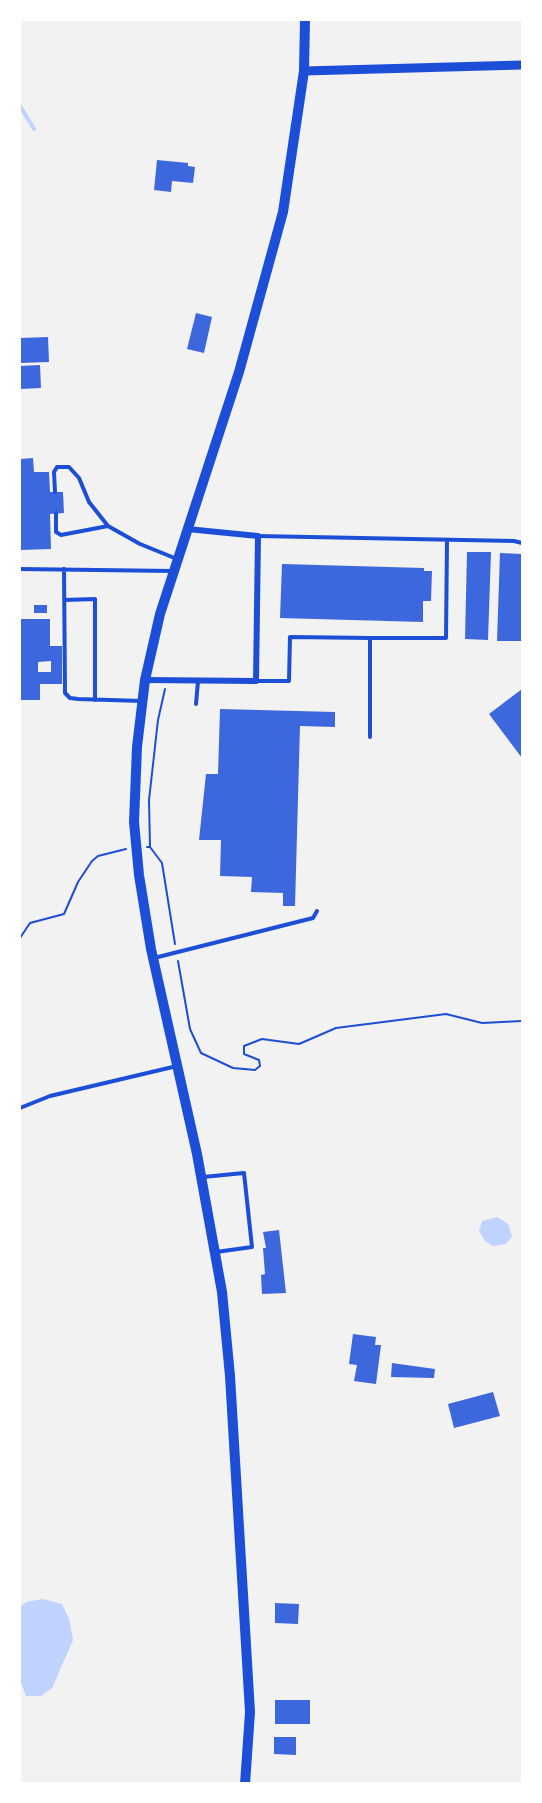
<!DOCTYPE html>
<style>
body{margin:0}
#map{position:relative;width:542px;height:1803px;overflow:hidden;background:#f2f2f2;font-family:Georgia,serif}
canvas{display:block}
.frame{position:absolute;inset:0;border:21px solid #fff;pointer-events:none}
</style>
<div id="map">
<canvas width="542" height="1803"></canvas>
<div class="frame"></div>
</div>
<script>
const ctx = document.querySelector('canvas').getContext('2d');
ctx.lineJoin = 'round';
function fillPath(path, color) { ctx.fillStyle = color; ctx.fill(path, 'evenodd'); }
const toPath = rows => new Path2D(rows.map(r => 'M' + r).join(''));
function trace(path, color, width, dash) { ctx.strokeStyle = color; ctx.lineWidth = width; ctx.lineCap = dash ? 'butt' : 'round'; ctx.setLineDash(dash || []); ctx.stroke(path); }
const water = toPath([
 [497,1217,508,1224,512,1236,506,1244,493,1246,485,1241,479,1231,482,1221],
 [43,1599,62,1604,69,1619,73,1640,52,1688,41,1696,26,1696,20,1680,20,1607,26,1602]
]);
const stream = toPath([
 [20,106,34,129]
]);
const building = toPath([
 [157,160,188,163,188,166,195,167,193,183,172,181,171,192,154,190],
 [196,313,212,317,204,353,187,349],
 [48,337,49,362,20,363,20,338],
 [40,365,41,388,20,389,20,366],
 [33,458,34,472,49,472,50,492,63,492,64,513,50,514,51,549,20,550,20,459],
 [467,552,491,552,488,640,465,639],
 [500,553,522,554,521,641,497,641],
 [282,564,424,568,424,571,432,571,431,601,423,601,423,622,280,618],
 [34,605,47,605,47,613,34,613],
 [20,619,50,619,50,646,62,646,62,684,40,684,40,700,20,700],
 [51,661,51,672,38,672,38,662],
 [522,689,522,758,489,714],
 [220,709,335,712,335,727,300,726,295,906,283,906,283,893,251,892,252,877,220,876,221,840,199,840,206,774,218,774],
 [279,1230,286,1293,262,1294,261,1275,265,1274,263,1248,266,1248,263,1232],
 [353,1334,376,1337,375,1345,381,1345,376,1384,354,1381,357,1365,349,1364],
 [392,1363,435,1369,434,1378,391,1377],
 [493,1392,500,1416,454,1428,448,1404],
 [275,1603,299,1604,298,1624,275,1623],
 [275,1700,310,1700,310,1724,275,1724],
 [274,1737,296,1737,296,1755,274,1754]
]);
const path = toPath([
 [147,847,150,847,162,863,175,944],
 [150,847,149,800,158,720,165,689],
 [20,938,30,923,64,914,78,882,92,861,98,856,126,849],
 [178,961,190,1029,201,1053,233,1068,255,1070,260,1066,259,1060,244,1054,244,1046,262,1039,299,1044,336,1028,446,1014,482,1023,522,1021]
]);
const service = toPath([
 [55,492,54,472,57,467,69,467,79,478,89,502,108,526,140,544,177,559],
 [56,513,56,532,61,535,108,526],
 [258,536,514,541,522,543],
 [20,569,173,571],
 [64,569,65,693,70,698,78,699,142,701],
 [64,600,95,599,95,700],
 [370,638,446,638,447,540],
 [256,681,289,681,290,637,370,638,370,737],
 [196,704,198,681],
 [154,958,313,918,317,911],
 [20,1108,50,1096,177,1066],
 [203,1177,244,1173,252,1247,216,1252]
]);
const minor = toPath([
 [145,680,256,681,258,536,187,529]
]);
const tertiary = toPath([
 [304,71,522,65]
]);
const secondary = toPath([
 [245,1784,250,1712,230,1376,222,1292,197,1154,151,949,139,875,134,822,137,747,145,680,160,614,239,372,283,212,304,71,305,20]
]);
fillPath(water, '#bfd3fe');
trace(stream, '#bfd3fe', 4);
fillPath(building, '#3d67dc');
trace(path, '#1d4ed8', 2);
trace(service, '#1d4ed8', 4);
trace(minor, '#1d4ed8', 6);
trace(tertiary, '#1d4ed8', 9);
trace(secondary, '#1d4ed8', 10);
</script>
